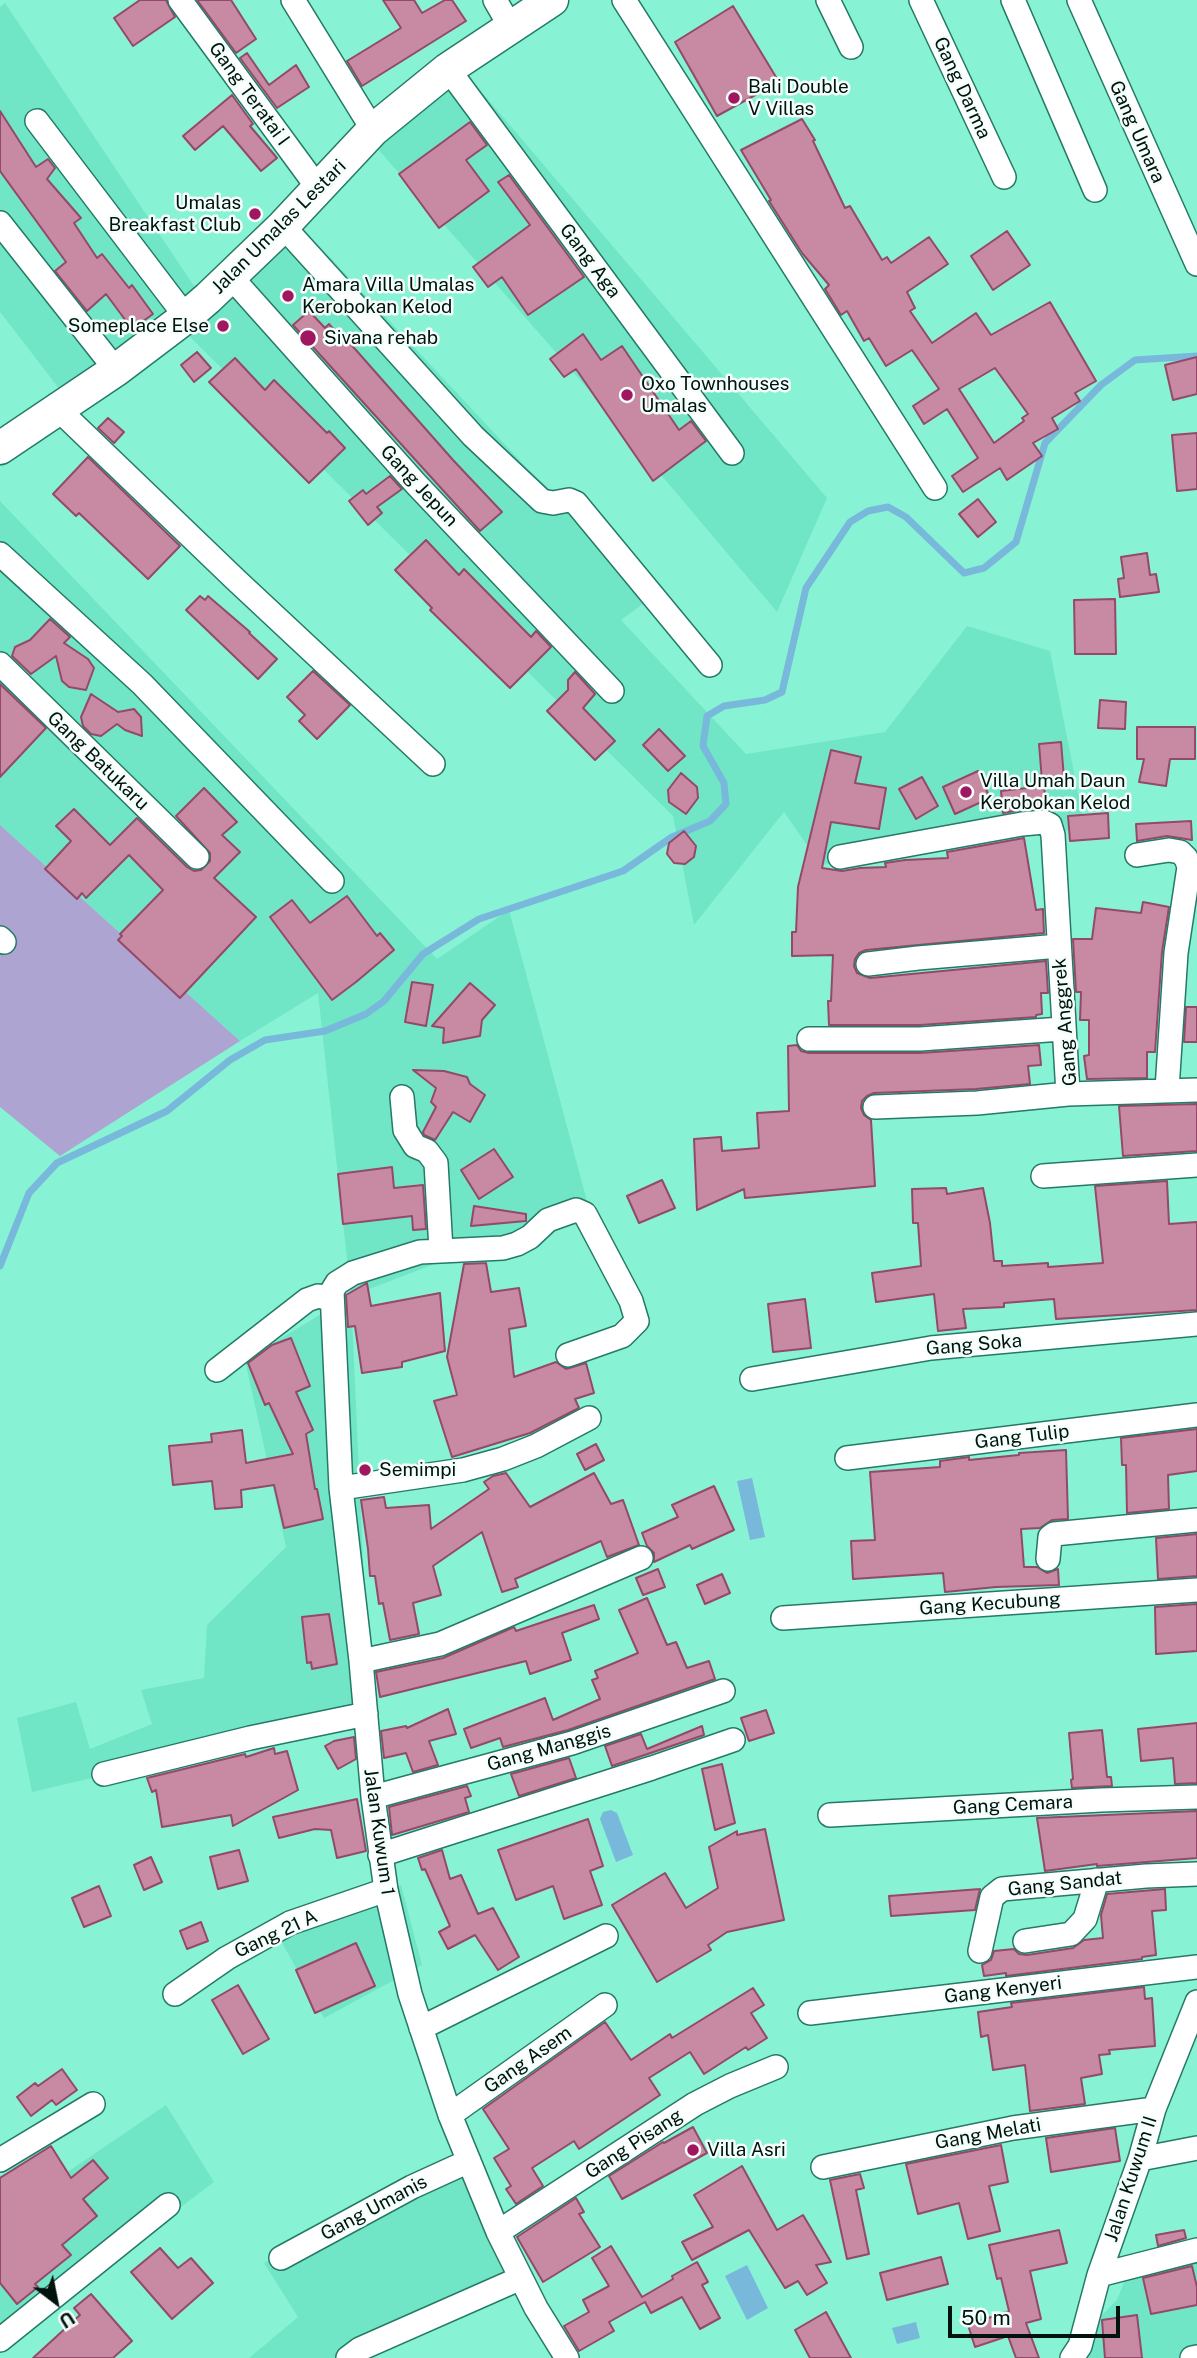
<!DOCTYPE html>
<style>
body{margin:0}
#map{position:relative;width:1197px;height:2358px;overflow:hidden;background:#88f2d5;font-family:"Public Sans",sans-serif}
canvas{display:block}
.north{position:absolute;left:21px;top:2267px;width:70px;height:70px;-webkit-text-stroke:5px #f4fefb;paint-order:stroke;rotate:148deg;font-size:19px;font-weight:700;line-height:28px;text-align:center;color:#00130d}
.north::after{content:'';display:block;margin:auto;width:24px;height:32px;background:#00130d;clip-path:polygon(50% 0,100% 100%,50% 72%,0 100%)}
.scale{position:absolute;left:948px;top:2306px;width:172px;height:32px;box-sizing:border-box;border:4px solid #00130d;border-top:0;padding-left:9px;font-size:21px;line-height:24px;white-space:nowrap;color:#00130d;-webkit-text-stroke:5px #f4fefb;paint-order:stroke}
</style>
<div id="map">
<canvas width="1197" height="2358"></canvas>
<div class="north">U</div>
<div class="scale">50 m</div>
</div>
<script>
const ctx = document.querySelector('canvas').getContext('2d');
ctx.lineJoin = 'round';
function fillPath(path, color) { ctx.fillStyle = color; ctx.fill(path, 'evenodd'); }
const toPath = rows => new Path2D(rows.map(r => 'M' + r).join(''));
function trace(path, color, width, dash) { ctx.strokeStyle = color; ctx.lineWidth = width; ctx.lineCap = dash ? 'butt' : 'round'; ctx.setLineDash(dash || []); ctx.stroke(path); }
function drawText(font, color, halo, rows, align = 'center') {
  ctx.font = font + ' "Public Sans",sans-serif'; ctx.lineWidth = 5; ctx.setLineDash([]); ctx.textBaseline = 'middle'; ctx.strokeStyle = halo; ctx.fillStyle = color; for (const [text, x, y, turn = 0] of rows) {
    ctx.save(); ctx.translate(x, y); ctx.rotate((+turn || 0) * Math.PI / 180); ctx.textAlign = isNaN(turn) ? turn : align; if (halo) ctx.strokeText(text, 0, 0); ctx.fillText(text, 0, 0); ctx.restore();
  }
}
const built = toPath([
 [5,3,202,298,296,221,528,469,659,592,621,620,746,754,885,732,967,626,1050,651,1085,828,821,865,784,812,694,925,673,816,181,328,71,404,0,312,0,7],
 [463,70,827,498,777,612,601,404,377,148],
 [0,501,437,959,509,910,588,1205,351,1296,370,1713,32,1792,17,1718,76,1702,90,1749,152,1724,141,1690,204,1678,207,1625,286,1547,245,1360,351,1296,318,993,240,1041,0,825],
 [401,1885,422,1965,324,2018,281,1941],
 [166,2105,214,2182,0,2343,0,2218],
 [466,2155,518,2269,354,2358,249,2358,298,2317,264,2263],
 [1197,2245,1197,2354,1182,2358,1059,2358,1117,2300,1135,2254]
]);
const green = toPath([
 [0,825,240,1041,60,1156,0,1107]
]);
const water = toPath([
 [752,1478,765,1537,750,1540,737,1481],
 [611,1810,617,1813,633,1855,616,1862,600,1819,603,1812],
 [747,2265,768,2308,747,2320,725,2276],
 [916,2322,920,2338,897,2344,892,2328]
]);
const stream = toPath([
 [0,1266,29,1193,57,1163,167,1111,230,1060,265,1040,325,1031,366,1014,384,1001,423,954,479,919,623,871,672,837,710,821,726,804,724,783,703,746,707,716,724,706,765,700,782,692,806,588,850,522,868,511,888,507,906,517,964,573,984,568,1016,542,1045,443,1101,385,1135,360,1197,356]
]);
const building = toPath([
 [140,0,166,0,175,17,133,46,114,18,140,0],
 [197,0,231,0,256,39,236,53,197,0],
 [383,0,414,0,422,13,445,0,452,0,466,21,362,86,347,61,401,28,383,0],
 [733,6,779,82,717,116,675,42,733,6],
 [247,53,269,85,296,65,309,87,277,108,240,58,247,53],
 [232,95,253,124,250,126,277,158,261,171,223,126,195,150,183,136,232,95],
 [0,111,36,167,48,159,55,168,47,179,81,218,74,223,97,258,102,254,129,288,132,285,153,314,132,329,106,294,87,311,55,271,66,262,0,171,0,111],
 [802,119,815,140,813,141,845,208,850,206,882,260,887,257,891,263,929,237,948,264,907,292,915,308,910,311,932,343,976,313,991,335,1050,302,1096,381,1075,393,1080,401,1052,418,1058,429,1033,443,1042,456,1007,480,1000,468,963,492,952,476,978,458,947,409,924,424,913,406,939,389,912,350,886,366,869,338,864,341,847,311,841,315,825,289,829,285,802,253,769,201,771,200,741,150,802,119],
 [995,368,1028,414,1022,418,1024,421,994,443,959,389,995,368],
 [470,122,487,145,466,160,489,191,439,228,399,174,470,122],
 [509,175,584,277,528,315,502,277,488,287,473,267,530,225,498,182,509,175],
 [1007,231,1030,265,993,290,971,256,1007,231],
 [309,311,325,328,329,324,346,343,348,341,453,460,502,512,480,531,293,325,309,311],
 [583,334,601,360,622,346,679,430,691,421,706,441,653,481,576,369,564,377,550,359,583,334],
 [197,352,211,368,194,382,181,365,197,352],
 [1197,357,1197,394,1173,400,1165,365,1197,357],
 [235,358,265,390,274,380,327,433,329,431,345,448,309,483,209,382,235,358],
 [108,418,124,432,114,443,98,428,108,418],
 [1197,433,1197,489,1177,491,1172,435,1197,433],
 [88,457,180,546,148,579,79,513,76,516,53,494,88,457],
 [390,476,402,489,377,507,382,513,368,525,349,501,363,490,366,494,390,476],
 [978,499,996,522,978,537,959,514,978,499],
 [426,540,459,575,464,569,531,637,536,631,551,647,510,688,430,610,432,608,395,570,426,540],
 [1147,553,1150,575,1156,574,1159,592,1120,597,1118,579,1124,578,1121,557,1147,553],
 [200,596,205,600,208,596,250,632,249,633,277,659,258,679,186,610,200,596],
 [1115,599,1116,654,1075,654,1074,600,1115,599],
 [50,619,70,637,64,643,88,659,94,668,86,690,69,687,62,681,56,656,31,674,12,656,15,647,30,640,50,619],
 [313,671,350,705,317,739,299,721,305,715,287,697,313,671],
 [575,672,595,694,583,708,615,741,595,760,547,711,568,690,568,680,575,672],
 [0,684,46,728,0,777,0,684],
 [91,694,118,712,134,709,141,717,142,736,125,730,117,724,101,736,91,734,83,726,81,717,91,694],
 [1100,700,1126,702,1125,729,1098,728,1100,700],
 [1137,727,1195,727,1195,759,1170,759,1166,786,1139,782,1144,759,1137,759,1137,727],
 [659,729,685,756,668,771,643,745,659,729],
 [1061,742,1064,778,1042,781,1039,744,1061,742],
 [831,750,861,757,855,783,886,788,879,829,831,822,822,868,842,871,860,868,886,867,885,863,905,860,948,858,947,852,1024,838,1036,910,1043,909,1044,933,866,950,859,953,855,959,854,966,857,973,870,978,1046,961,1048,993,1041,993,1042,1014,1036,1015,1036,1017,920,1025,829,1025,828,1001,831,1001,833,955,792,956,792,932,796,932,798,887,831,750],
 [978,771,990,798,955,814,943,787,978,771],
 [681,773,697,787,698,798,686,814,669,802,668,790,681,773],
 [922,777,938,806,916,819,899,789,922,777],
 [1044,786,1046,805,1019,808,1019,810,1003,813,1001,791,1044,786],
 [204,788,237,822,222,835,240,852,214,878,256,917,180,998,118,940,122,936,120,934,163,890,129,855,86,898,82,893,77,899,45,869,71,841,56,826,74,809,110,845,137,818,187,867,194,871,201,870,210,861,210,853,176,816,204,788],
 [1108,813,1109,838,1070,841,1068,816,1108,813],
 [1191,821,1192,840,1167,836,1137,841,1136,824,1191,821],
 [684,831,696,846,694,857,685,864,674,863,667,854,669,843,684,831],
 [347,896,377,936,380,933,394,950,356,982,332,1000,270,917,292,900,310,923,347,896],
 [1143,902,1169,907,1162,952,1155,1052,1147,1052,1147,1078,1087,1079,1084,1056,1089,1055,1089,1020,1080,1020,1081,992,1076,992,1073,939,1092,939,1096,908,1141,913,1143,902],
 [412,982,433,985,426,1026,405,1022,412,982],
 [470,983,495,1005,482,1020,480,1036,443,1043,444,1028,432,1026,470,983],
 [1186,1007,1197,1007,1197,1042,1184,1042,1186,1007],
 [797,1045,801,1051,809,1053,920,1053,1039,1045,1041,1065,1028,1066,1030,1084,976,1089,874,1093,867,1096,862,1101,861,1108,864,1115,871,1120,875,1186,745,1198,744,1189,697,1210,694,1139,721,1137,722,1151,759,1148,757,1113,789,1111,788,1046,797,1045],
 [413,1070,444,1071,467,1077,470,1084,485,1095,470,1122,453,1112,435,1140,424,1135,423,1132,436,1107,431,1102,436,1088,413,1070],
 [1197,1104,1197,1151,1123,1156,1119,1106,1197,1104],
 [494,1149,513,1177,479,1199,461,1170,494,1149],
 [392,1167,394,1188,423,1185,426,1229,413,1230,412,1216,343,1224,338,1174,392,1167],
 [662,1180,675,1208,639,1223,627,1196,662,1180],
 [1167,1181,1169,1224,1197,1222,1197,1310,1056,1319,1054,1299,1004,1303,1004,1307,963,1309,966,1328,938,1331,934,1294,876,1302,872,1273,921,1266,918,1223,913,1223,912,1189,946,1188,947,1194,983,1188,990,1223,994,1261,1002,1261,1002,1266,1048,1263,1048,1267,1103,1263,1095,1186,1167,1181],
 [474,1206,526,1214,526,1221,471,1226,474,1206],
 [486,1263,491,1292,519,1288,526,1326,509,1329,514,1377,556,1362,566,1369,586,1363,594,1393,575,1399,579,1408,530,1433,452,1457,434,1401,457,1395,447,1357,464,1264,486,1263],
 [367,1283,371,1306,440,1293,445,1351,402,1362,402,1367,362,1373,355,1326,348,1327,346,1295,367,1283],
 [805,1299,811,1348,773,1352,768,1304,805,1299],
 [291,1338,310,1386,296,1392,313,1430,306,1434,315,1489,317,1489,323,1519,284,1528,274,1485,241,1490,242,1507,215,1509,212,1481,173,1485,169,1446,212,1442,211,1434,242,1430,246,1463,293,1454,269,1403,265,1405,248,1363,272,1345,291,1338],
 [1197,1429,1197,1471,1168,1475,1169,1509,1127,1513,1126,1465,1122,1465,1121,1438,1197,1429],
 [596,1444,604,1460,585,1470,577,1454,596,1444],
 [1066,1450,1068,1519,1052,1520,1040,1528,1021,1529,1024,1567,1037,1567,1047,1573,1058,1569,1059,1585,996,1587,945,1592,943,1573,853,1579,851,1541,875,1540,870,1472,940,1467,940,1461,969,1457,969,1460,1019,1455,1019,1453,1066,1450],
 [506,1473,530,1507,594,1473,611,1504,623,1500,639,1545,607,1557,601,1541,515,1579,518,1587,502,1592,482,1532,433,1566,441,1595,413,1603,419,1634,390,1640,383,1603,379,1604,375,1576,370,1576,368,1549,361,1500,384,1497,386,1508,429,1505,431,1529,489,1489,484,1482,493,1476,506,1473],
 [714,1486,734,1530,692,1549,690,1545,654,1562,654,1553,647,1546,642,1533,678,1517,672,1505,714,1486],
 [1197,1534,1197,1576,1158,1579,1156,1538,1197,1534],
 [658,1569,665,1587,643,1595,636,1578,658,1569],
 [722,1574,730,1593,705,1604,697,1585,722,1574],
 [647,1598,667,1645,676,1642,687,1668,709,1661,715,1679,568,1730,503,1747,500,1738,471,1748,464,1729,545,1698,553,1720,600,1699,592,1680,598,1678,595,1671,638,1653,619,1610,647,1598],
 [1197,1604,1197,1651,1156,1654,1155,1607,1197,1604],
 [594,1605,599,1619,562,1633,571,1660,530,1674,526,1661,380,1697,376,1672,443,1658,514,1627,516,1631,594,1605],
 [329,1614,337,1664,312,1669,311,1662,307,1663,302,1617,329,1614],
 [448,1709,456,1734,429,1741,438,1765,413,1772,406,1753,384,1758,381,1731,406,1726,407,1728,448,1709],
 [766,1710,774,1733,749,1741,741,1718,766,1710],
 [1197,1723,1197,1783,1175,1784,1173,1758,1141,1761,1138,1729,1197,1723],
 [702,1726,704,1735,612,1766,605,1746,641,1734,647,1749,702,1726],
 [1102,1730,1107,1777,1111,1777,1112,1786,1072,1788,1071,1780,1073,1779,1069,1733,1102,1730],
 [354,1737,356,1759,338,1769,325,1746,334,1741,354,1737],
 [274,1748,275,1754,287,1751,298,1790,233,1826,231,1815,162,1827,156,1790,152,1792,147,1778,245,1754,246,1757,274,1748],
 [569,1758,576,1778,519,1796,511,1774,569,1758],
 [722,1764,735,1823,715,1830,702,1769,722,1764],
 [467,1786,471,1796,465,1798,469,1812,392,1835,389,1807,467,1786],
 [357,1799,366,1851,337,1858,331,1830,315,1829,279,1838,273,1817,357,1799],
 [1197,1811,1197,1858,1097,1866,1097,1864,1045,1871,1037,1818,1197,1811],
 [588,1819,603,1866,590,1871,602,1905,564,1919,553,1886,516,1900,498,1850,588,1819],
 [765,1829,784,1920,727,1932,708,1945,711,1950,657,1982,612,1905,665,1873,686,1908,718,1888,709,1847,737,1831,737,1835,765,1829],
 [239,1850,248,1881,218,1889,210,1857,239,1850],
 [442,1850,450,1879,461,1875,478,1914,493,1908,519,1957,498,1970,475,1935,448,1949,439,1932,450,1926,425,1869,422,1870,418,1858,442,1850],
 [151,1857,162,1882,144,1890,134,1865,151,1857],
 [99,1886,111,1916,84,1927,72,1898,99,1886],
 [980,1889,975,1910,891,1916,889,1896,980,1889],
 [1165,1889,1166,1910,1152,1911,1156,1955,1142,1957,1142,1959,1006,1976,1006,1973,984,1976,982,1965,991,1960,994,1951,1014,1949,1019,1954,1027,1955,1073,1948,1084,1940,1103,1938,1101,1915,1107,1894,1165,1889],
 [201,1922,208,1941,187,1949,180,1931,201,1922],
 [356,1943,375,1986,315,2013,296,1970,356,1943],
 [238,1985,269,2039,243,2054,212,2000,238,1985],
 [1144,1987,1145,1999,1152,1998,1155,2046,1109,2050,1110,2054,1099,2055,1102,2074,1081,2078,1085,2104,1030,2111,1025,2065,993,2070,988,2035,981,2037,978,2012,1012,2007,1011,2003,1144,1987],
 [753,1988,764,2005,751,2013,767,2038,748,2050,746,2047,704,2074,690,2052,649,2078,660,2095,579,2149,574,2141,532,2168,543,2186,516,2204,506,2189,511,2186,494,2158,509,2149,483,2109,605,2022,631,2060,670,2034,672,2038,753,1988],
 [62,2069,77,2090,56,2105,52,2100,31,2116,17,2097,35,2083,38,2086,62,2069],
 [693,2127,707,2153,622,2199,609,2176,663,2142,664,2143,693,2127],
 [1115,2128,1120,2161,1051,2172,1046,2138,1115,2128],
 [1001,2145,1008,2182,989,2186,1000,2231,968,2239,959,2203,918,2214,906,2164,1001,2145],
 [51,2146,71,2178,93,2160,108,2178,83,2199,97,2216,62,2245,71,2255,35,2284,38,2287,17,2304,0,2283,0,2178,51,2146],
 [742,2166,777,2230,803,2215,831,2262,816,2265,827,2283,807,2295,798,2281,785,2288,749,2230,692,2260,682,2242,713,2227,694,2195,742,2166],
 [860,2174,864,2188,856,2190,869,2254,847,2259,830,2180,860,2174],
 [576,2198,584,2212,579,2214,600,2247,543,2282,517,2237,576,2198],
 [1059,2230,1067,2263,1030,2271,1041,2319,1026,2323,1039,2358,1016,2358,1008,2336,975,2347,968,2325,1009,2311,1001,2278,997,2279,989,2245,1059,2230],
 [1184,2230,1186,2238,1158,2246,1156,2235,1184,2230],
 [611,2246,642,2297,673,2279,672,2276,697,2262,708,2282,702,2285,720,2318,700,2329,682,2297,651,2313,645,2302,609,2322,614,2331,579,2351,564,2326,589,2312,583,2300,609,2286,592,2258,611,2246],
 [160,2248,178,2268,191,2258,213,2283,172,2319,131,2272,160,2248],
 [941,2257,948,2284,887,2300,880,2273,941,2257],
 [1192,2266,1197,2287,1197,2305,1151,2314,1143,2278,1192,2266],
 [91,2294,132,2341,113,2358,33,2358,80,2315,74,2308,91,2294],
 [826,2312,851,2358,810,2358,795,2330,826,2312],
 [1137,2315,1142,2358,1105,2358,1102,2320,1137,2315]
]);
const street = toPath([
 [180,0,318,188],
 [293,0,373,130],
 [495,0,510,26],
 [624,0,935,488],
 [828,0,851,47],
 [921,0,1004,177],
 [1013,0,1095,190],
 [1079,0,1197,264],
 [448,69,732,453],
 [37,121,186,317],
 [0,223,116,370],
 [283,226,473,436,542,501,553,503,569,500,576,503,710,665],
 [231,277,416,484,612,691],
 [58,409,236,580,433,764],
 [0,554,142,684,332,881],
 [0,664,197,857],
 [1137,855,1169,850,1180,852,1186,858,1189,867,1176,953,1167,1089],
 [840,857,1022,824,1044,822,1050,825,1053,835,1068,1094,1197,1090],
 [0,938,4,942],
 [868,964,918,958,1059,946],
 [809,1039,920,1039,1062,1029],
 [402,1097,405,1130,415,1146,427,1151,436,1163,441,1250],
 [875,1107,977,1103,1068,1094],
 [1043,1176,1197,1165],
 [217,1370,307,1300,318,1296,331,1299],
 [752,1379,931,1348,1197,1324],
 [847,1458,1197,1415],
 [341,1488,463,1470,503,1459,536,1446,589,1418],
 [1048,1559,1050,1537,1054,1534,1197,1520],
 [783,1618,1197,1590],
 [361,1661,440,1644,641,1558],
 [104,1774,250,1738,366,1714],
 [373,1797,572,1743,723,1691],
 [830,1815,1101,1800,1197,1797],
 [380,1855,652,1768,733,1740],
 [1025,1941,1071,1934,1085,1919,1097,1880],
 [980,1951,992,1897,1002,1889,1146,1876,1197,1874],
 [175,1994,227,1958,290,1923,386,1890],
 [810,2013,1197,1967],
 [421,2028,606,1936],
 [450,2115,605,2005],
 [1140,2159,1197,2148],
 [0,2160,93,2104],
 [823,2167,1013,2128,1154,2109],
 [498,2232,695,2104,730,2086,776,2067],
 [281,2258,412,2187,469,2161],
 [1099,2275,1197,2250],
 [0,2340,168,2205],
 [348,2358,360,2349,521,2278],
 [567,2358,536,2308,498,2232,450,2115,410,1994,386,1890,373,1797,361,1661,341,1488,332,1291,337,1283,353,1273,420,1252,503,1248,517,1244,530,1237,548,1220,576,1210,585,1214,631,1301,637,1321,622,1336,568,1355],
 [1072,2358,1080,2346,1099,2275,1140,2159,1154,2109,1197,2002],
 [1192,2358,1197,2357]
]);
const secondary = toPath([
 [0,448,116,370,186,317,208,298,283,226,373,130,448,69,552,0]
]);
const markers = [
 [734,98,7,"#a01661"],
 [255,214,7,"#a01661"],
 [288,296,7,"#a01661"],
 [223,326,7,"#a01661"],
 [308,338,9,"#a01661"],
 [627,395,7,"#a01661"],
 [966,792,7,"#a01661"],
 [365,1470,7,"#a01661"],
 [693,2150,7,"#a01661"]
];
const poiNames = [
 ["Bali Double",748,87],
 ["V Villas",748,109],
 ["Umalas",241,203,"right"],
 ["Breakfast Club",241,225,"right"],
 ["Amara Villa Umalas",302,285],
 ["Kerobokan Kelod",302,307],
 ["Someplace Else",209,326,"right"],
 ["Sivana rehab",324,338],
 ["Oxo Townhouses",641,384],
 ["Umalas",641,406],
 ["Villa Umah Daun",980,781],
 ["Kerobokan Kelod",980,803],
 ["Semimpi",379,1470],
 ["Villa Asri",707,2150]
];
const streetNames = [
 ["Gang Darma",962,88,65],
 ["Gang Teratai I",249,94,54],
 ["Gang Umara",1137,132,66],
 ["Jalan Umalas Lestari",279,227,-45],
 ["Gang Aga",590,261,53],
 ["Gang Jepun",419,486,47],
 ["Gang Batukaru",98,761,44],
 ["Gang Anggrek",1065,1022,-95],
 ["Gang Soka",974,1345,-5],
 ["Gang Tulip",1022,1437,-7],
 ["Gang Kecubung",990,1604,-4],
 ["Gang Manggis",549,1748,-16],
 ["Gang Cemara",1013,1805,-3],
 ["Jalan Kuwum 1",379,1832,82],
 ["Gang Sandat",1065,1884,-6],
 ["Gang 21 A",276,1934,-25],
 ["Gang Kenyeri",1003,1990,-7],
 ["Gang Asem",528,2060,-35],
 ["Gang Melati",988,2134,-10],
 ["Gang Pisang",634,2144,-33],
 ["Jalan Kuwum II",1131,2179,-72],
 ["Gang Umanis",374,2208,-28]
];
fillPath(built, '#71e6c7');
fillPath(green, '#ada4d1');
fillPath(water, '#78b8db');
trace(stream, '#78b8db', 7);
fillPath(building, '#c889a2');
trace(building, '#94496a', 2);
trace(street, '#247a66', 26);
trace(secondary, '#247a66', 35);
trace(street, '#fff', 23);
trace(secondary, '#fff', 32);
for (const [x, y, r, color] of markers) { const dot = new Path2D(); dot.arc(x, y, r, 0, 2 * Math.PI); ctx.fillStyle = color; ctx.fill(dot); trace(dot, '#f4fefb', 2.5); }
drawText('19px', '#00130d', '#f4fefb', poiNames, 'left');
drawText('19px', '#00130d', '#f4fefb', streetNames);
</script>
